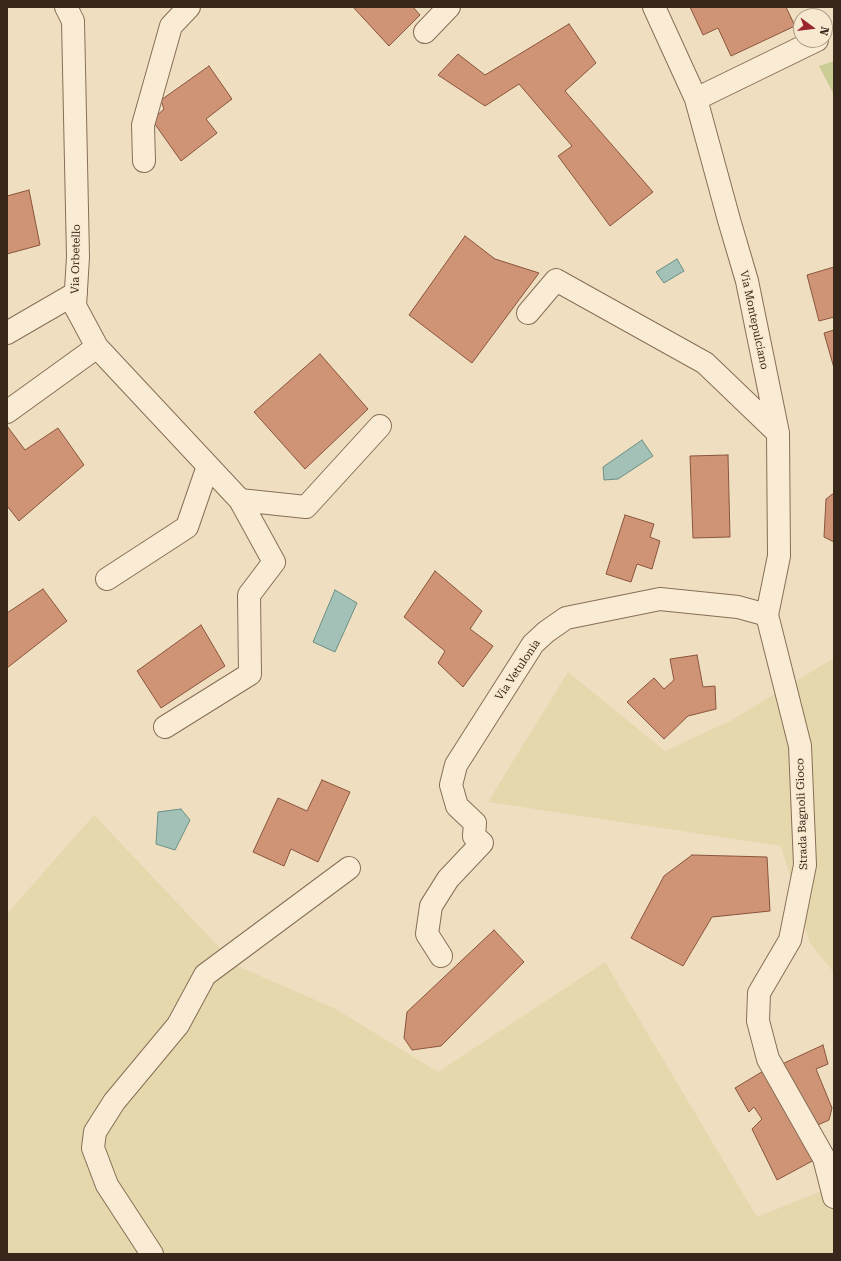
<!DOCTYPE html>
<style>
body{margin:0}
#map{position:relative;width:841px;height:1261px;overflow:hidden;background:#efdec0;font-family:"Roboto Serif",serif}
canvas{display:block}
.frame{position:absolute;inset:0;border:8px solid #38281c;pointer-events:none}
.north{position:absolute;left:793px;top:8px;width:40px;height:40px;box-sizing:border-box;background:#f7e9d0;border:1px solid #ab9c88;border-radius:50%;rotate:105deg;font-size:11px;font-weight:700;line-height:16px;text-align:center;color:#38281c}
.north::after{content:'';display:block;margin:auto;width:14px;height:18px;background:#9a252e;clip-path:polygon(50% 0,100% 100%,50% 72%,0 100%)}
</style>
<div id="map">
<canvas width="841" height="1261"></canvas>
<div class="frame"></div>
<div class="north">N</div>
</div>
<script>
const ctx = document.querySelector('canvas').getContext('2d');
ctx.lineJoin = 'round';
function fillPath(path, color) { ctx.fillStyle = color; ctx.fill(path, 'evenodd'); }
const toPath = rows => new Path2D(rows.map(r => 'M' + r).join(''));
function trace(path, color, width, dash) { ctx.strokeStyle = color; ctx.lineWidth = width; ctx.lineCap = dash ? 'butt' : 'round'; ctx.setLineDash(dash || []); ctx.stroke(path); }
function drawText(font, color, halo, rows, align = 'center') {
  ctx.font = font + ' "Roboto Serif",serif'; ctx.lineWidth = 3.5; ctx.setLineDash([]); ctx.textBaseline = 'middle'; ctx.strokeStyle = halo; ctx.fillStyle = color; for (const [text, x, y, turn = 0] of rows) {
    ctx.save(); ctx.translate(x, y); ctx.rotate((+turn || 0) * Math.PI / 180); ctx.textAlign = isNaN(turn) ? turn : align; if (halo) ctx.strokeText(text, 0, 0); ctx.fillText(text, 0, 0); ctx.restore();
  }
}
const farmland = toPath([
 [834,658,834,973,810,943,781,846,488,802,568,672,665,751,732,720],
 [94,815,237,966,334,1008,438,1072,605,962,757,1217,834,1186,834,1254,7,1254,7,914]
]);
const green = toPath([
 [834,61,834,95,819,66]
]);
const water = toPath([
 [677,259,684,271,664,283,656,272,677,259],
 [642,440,653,456,618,479,604,480,603,467,642,440],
 [335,590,357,603,335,652,313,642,335,590],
 [181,809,190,820,175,850,156,844,158,812,181,809]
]);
const building = toPath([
 [353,7,413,7,420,15,389,46,353,7],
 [690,7,786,7,795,26,731,56,718,28,703,35,690,7],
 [569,24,596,63,565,91,653,192,610,226,558,156,572,146,519,84,485,106,438,75,458,54,485,75,569,24],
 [209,66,232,99,206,119,217,133,181,161,152,120,164,109,161,100,209,66],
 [29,190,40,245,7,254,7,196,29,190],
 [465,236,495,259,539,273,472,363,409,315,465,236],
 [834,267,834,317,819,321,807,275,834,267],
 [834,330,834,368,824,333,834,330],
 [320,354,368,409,305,469,254,412,320,354],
 [7,426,25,450,58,428,84,465,19,521,7,506,7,426],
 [728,455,730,537,693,538,690,456,728,455],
 [834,493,834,542,824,537,826,499,834,493],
 [625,515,654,524,650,537,660,541,652,569,637,564,631,582,606,574,625,515],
 [435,571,482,611,470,629,493,646,463,687,438,663,445,651,404,617,435,571],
 [43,589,67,621,7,668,7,613,43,589],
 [201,625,225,666,161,708,137,671,201,625],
 [697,655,703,687,715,686,716,709,688,716,664,739,627,702,654,678,664,689,674,680,670,659,697,655],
 [322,780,350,792,318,862,291,849,284,866,253,852,278,798,307,811,322,780],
 [692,855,767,857,770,911,712,917,683,966,631,938,664,876,692,855],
 [494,930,524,962,441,1046,412,1050,404,1038,407,1012,494,930],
 [823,1045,828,1064,816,1069,832,1108,829,1120,811,1128,780,1065,823,1045],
 [765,1070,816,1159,777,1180,752,1129,762,1119,754,1107,749,1112,735,1088,765,1070]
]);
const minor = toPath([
 [66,7,73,21,78,257,75,306,97,347,240,500,274,562,249,595,250,674,165,727],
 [654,7,696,99,729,220,747,281,778,433,779,556,767,615,800,746,805,865,790,940,759,993,758,1021,768,1059,824,1158,834,1197],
 [425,32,449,7],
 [696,99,817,40],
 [144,161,143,125,171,26,189,7],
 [528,313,556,280,705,363,778,433],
 [7,333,76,293],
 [7,412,97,347],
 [240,500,306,507,380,426],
 [107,579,187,527,208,466],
 [441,956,427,934,431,906,448,879,482,843,474,836,475,823,457,806,451,785,456,765,533,644,546,632,566,618,660,599,738,607,767,615],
 [152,1254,107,1185,93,1148,95,1132,114,1102,178,1025,205,975,349,868]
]);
const streetNames = [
 ["Via Orbetello",76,259,-89],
 ["Via Montepulciano",754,320,78],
 ["Via Vetulonia",518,670,-56],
 ["Strada Bagnoli Gioco",802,814,-92]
];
fillPath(farmland, '#e5d8ad');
fillPath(green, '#cbce94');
fillPath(water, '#a3c1b6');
trace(water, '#6a9084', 1);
fillPath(building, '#cf9475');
trace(building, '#89553c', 1);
trace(minor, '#896e57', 24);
trace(minor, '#faecd4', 22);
drawText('11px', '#38281c', '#f7e9d0', streetNames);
</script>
